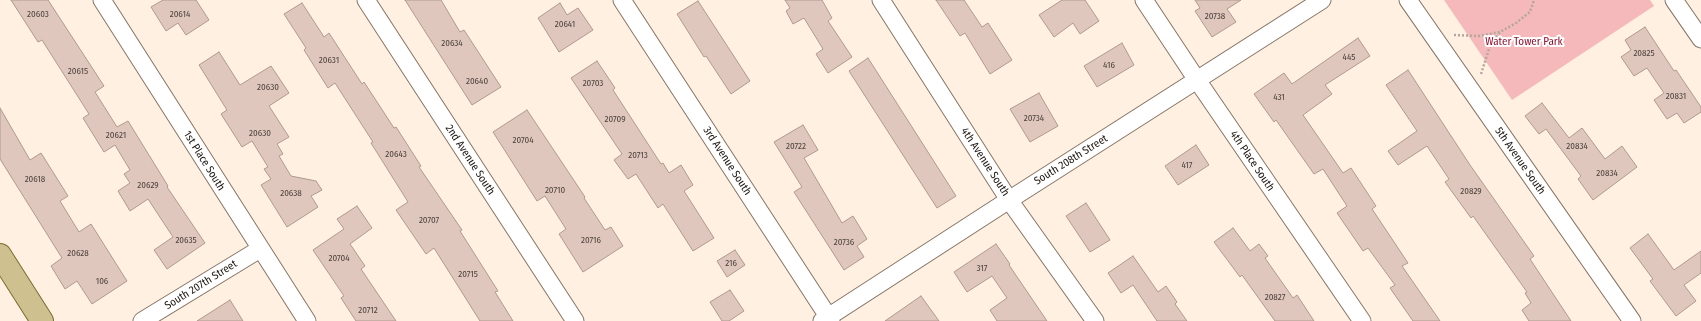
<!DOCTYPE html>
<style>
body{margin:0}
canvas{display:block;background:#fff0e2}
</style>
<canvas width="1701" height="321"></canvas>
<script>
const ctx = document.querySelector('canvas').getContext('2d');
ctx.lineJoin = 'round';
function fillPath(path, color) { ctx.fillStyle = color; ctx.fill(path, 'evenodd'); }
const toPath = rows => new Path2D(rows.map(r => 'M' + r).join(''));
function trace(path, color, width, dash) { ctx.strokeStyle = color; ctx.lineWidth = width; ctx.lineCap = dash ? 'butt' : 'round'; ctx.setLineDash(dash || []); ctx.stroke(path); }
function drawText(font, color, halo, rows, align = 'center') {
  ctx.font = font + ' "Fira Sans Condensed",sans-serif'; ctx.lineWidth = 4; ctx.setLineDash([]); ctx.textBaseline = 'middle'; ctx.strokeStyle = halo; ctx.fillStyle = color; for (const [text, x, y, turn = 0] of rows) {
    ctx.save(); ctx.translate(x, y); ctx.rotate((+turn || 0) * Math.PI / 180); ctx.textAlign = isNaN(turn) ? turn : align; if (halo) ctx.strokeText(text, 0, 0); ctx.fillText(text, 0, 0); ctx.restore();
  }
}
const green = toPath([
 [1444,0,1650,0,1654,6,1512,100]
]);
const building = toPath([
 [11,0,48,0,104,86,95,92,117,127,128,121,168,186,167,187,205,243,167,269,154,250,173,237,148,199,130,211,118,191,130,183,124,174,130,170,115,145,104,152,83,118,89,114,42,40,38,42,11,0],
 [163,0,196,0,209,20,186,35,178,23,166,31,151,7,163,0],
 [405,0,441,0,460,32,464,30,501,87,472,105,405,0],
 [785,0,822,0,832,18,828,21,852,57,828,73,816,54,823,49,804,18,793,24,786,11,790,8,785,0],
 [936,0,964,0,982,27,988,23,1012,60,990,74,965,33,960,36,936,0],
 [1062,0,1085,0,1099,21,1080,34,1073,23,1054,37,1039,15,1062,0],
 [1195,0,1241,0,1227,9,1236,22,1212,37,1195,11,1200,8,1195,0],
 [698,1,750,81,731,94,706,56,704,57,677,14,698,1],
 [302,3,324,37,329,33,362,84,364,82,394,128,396,127,421,166,419,167,462,230,460,231,498,291,495,292,513,321,480,321,434,248,426,254,396,210,408,202,371,143,373,142,335,83,328,88,304,50,306,48,284,14,302,3],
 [560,3,567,15,578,8,593,30,559,52,538,18,560,3],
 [1645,27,1674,71,1676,70,1701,107,1701,112,1684,123,1677,113,1667,119,1654,100,1664,93,1647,68,1634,76,1621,57,1631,50,1625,40,1645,27],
 [1358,38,1370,56,1325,85,1332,94,1303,115,1343,173,1351,168,1376,206,1372,209,1408,263,1402,266,1440,321,1413,321,1390,288,1395,285,1368,248,1363,251,1337,213,1347,206,1323,169,1314,174,1276,120,1274,122,1254,94,1284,73,1292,84,1358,38],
 [1122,43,1134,65,1097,87,1084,66,1122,43],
 [219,52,240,85,271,66,289,93,269,106,289,137,277,144,283,154,279,156,291,176,316,181,322,190,311,196,318,207,287,227,261,185,271,179,264,169,268,167,252,141,242,147,221,114,227,110,199,65,219,52],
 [868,58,956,196,937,208,849,71,868,58],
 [597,61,615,88,613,90,661,164,663,163,669,173,681,165,693,185,684,191,714,238,693,251,663,204,658,208,636,174,628,179,614,160,622,154,571,78,597,61],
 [1408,70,1470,165,1534,256,1530,259,1571,321,1529,321,1522,310,1531,303,1525,293,1527,292,1473,216,1471,218,1445,182,1449,179,1427,146,1398,165,1388,151,1417,131,1386,85,1408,70],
 [1039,93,1058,126,1030,142,1010,109,1039,93],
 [1542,103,1569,138,1582,128,1605,159,1622,146,1637,167,1593,200,1578,179,1581,176,1546,129,1539,134,1525,116,1542,103],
 [0,108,30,160,41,153,68,196,60,201,79,232,91,224,127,281,92,304,77,281,65,289,51,266,62,258,0,159,0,108],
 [527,110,585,197,584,198,605,230,611,227,623,246,583,272,559,234,566,229,545,196,537,201,493,132,527,110],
 [803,125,818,150,804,158,842,223,853,216,867,239,857,246,864,257,844,270,794,192,802,187,774,142,803,125],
 [1196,145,1209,165,1178,185,1165,166,1196,145],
 [1086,203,1110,240,1090,252,1066,216,1086,203],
 [357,206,372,228,350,244,365,266,361,269,396,321,356,321,341,298,344,296,313,250,344,229,337,219,357,206],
 [1233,228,1250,251,1259,244,1268,256,1265,258,1293,298,1297,295,1314,321,1275,321,1242,275,1240,277,1214,242,1233,228],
 [1648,234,1674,270,1701,251,1701,273,1684,285,1696,301,1676,316,1650,281,1653,279,1630,248,1648,234],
 [996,244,1010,264,1009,265,1047,321,997,321,990,310,1007,298,992,276,967,292,954,272,996,244],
 [735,250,745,265,727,277,717,261,735,250],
 [1133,256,1158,292,1166,286,1177,302,1175,304,1187,321,1157,321,1133,285,1121,293,1108,273,1133,256],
 [730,290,744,311,729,321,722,321,710,302,730,290],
 [921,296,939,321,885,321,921,296],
 [230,300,243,321,197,321,230,300]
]);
const path = toPath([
 [1454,35,1479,36,1500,32,1516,23,1530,12,1534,0],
 [1481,74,1490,46,1500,32]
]);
const minor = toPath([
 [102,0,307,321],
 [366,0,575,321],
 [622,0,831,321],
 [881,0,1009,200,1095,321],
 [1144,0,1197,80,1362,321],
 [1408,0,1632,321],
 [1674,0,1701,39],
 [142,321,260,249],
 [822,321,1009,200,1322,0]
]);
const major = toPath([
 [0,255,42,321]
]);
const numberNames = [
 ["20603",38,14],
 ["20614",180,14],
 ["20738",1215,16],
 ["20641",565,24],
 ["20634",452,43],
 ["20825",1644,53],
 ["445",1349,57],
 ["20631",329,60],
 ["416",1109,65],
 ["20615",78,71],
 ["20640",477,81],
 ["20703",593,83],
 ["20630",268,87],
 ["20831",1676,96],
 ["431",1279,97],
 ["20734",1034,118],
 ["20709",615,119],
 ["20630",260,133],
 ["20621",116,135],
 ["20704",523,140],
 ["20722",796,146],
 ["20834",1577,146],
 ["20643",396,154],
 ["20713",638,155],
 ["417",1187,165],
 ["20834",1607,173],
 ["20618",35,179],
 ["20629",148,185],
 ["20710",555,190],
 ["20829",1471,191],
 ["20638",291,193],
 ["20707",429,220],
 ["20635",186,240],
 ["20716",591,240],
 ["20736",844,242],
 ["20628",78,253],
 ["20704",339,258],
 ["216",731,263],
 ["317",982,268],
 ["20715",468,274],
 ["106",102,281],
 ["20827",1275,297],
 ["20712",368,310]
];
const parkNames = [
 ["Water Tower Park",1524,42]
];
const streetNames = [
 ["2nd Avenue South",470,160,57],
 ["South 208th Street",1071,160,-32],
 ["1st Place South",204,161,58],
 ["3rd Avenue South",727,161,57],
 ["4th Place South",1252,161,56],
 ["5th Avenue South",1520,161,55],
 ["4th Avenue South",985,162,57],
 ["South 207th Street",201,285,-32]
];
fillPath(green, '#f6b9bb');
fillPath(building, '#dfc7bd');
trace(building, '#b09990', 1);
trace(minor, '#867666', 19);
trace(major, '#7b6a32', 24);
trace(path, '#b3a79b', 2.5, [2, 2]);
trace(minor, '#fff', 17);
trace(major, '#cec08f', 22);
drawText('9px', '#4e433c', null, numberNames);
drawText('11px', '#93132f', '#fff', parkNames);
drawText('11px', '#1d1711', '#fff', streetNames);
</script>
